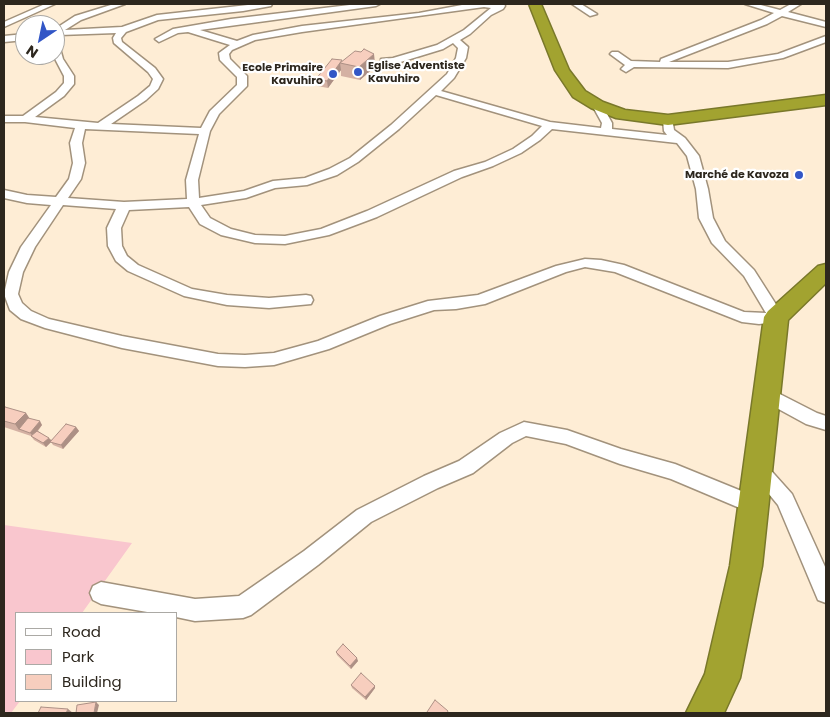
<!DOCTYPE html>
<meta charset="utf-8">
<style>
body{margin:0}
#map{position:relative;width:830px;height:717px;overflow:hidden;background:#feedd5;font-family:Poppins,sans-serif}
canvas{display:block}
.frame{position:absolute;inset:0;border:5px solid #2d271e;pointer-events:none}
.legend{position:absolute;left:15px;top:612px;width:162px;height:90px;box-sizing:border-box;background:#fff;border:1px solid #aba9a5;margin:0;padding:6px 9px;list-style:none;font-size:15px;color:#2d271e}
.legend li{display:flex;align-items:center;gap:10px;height:25px}
.legend b{width:25px;border:1px solid #aba9a5}
.north{position:absolute;left:15px;top:15px;width:50px;height:50px;box-sizing:border-box;background:#fff;border:1px solid #aba9a5;border-radius:50%;rotate:214deg;font-size:14px;font-weight:700;line-height:20px;text-align:center;color:#2d271e}
.north::after{content:'';display:block;margin:auto;width:18px;height:22px;background:#3256c6;clip-path:polygon(50% 0,100% 100%,50% 72%,0 100%)}
</style>
<div id="map">
<canvas width="830" height="717"></canvas>
<div class="frame"></div>
<ul class="legend">
<li><b style="height:6px;background:#fff"></b>Road</li>
<li><b style="height:14px;background:#f9c6ce"></b>Park</li>
<li><b style="height:14px;background:#f7cebe"></b>Building</li>
</ul>
<div class="north">N</div>
</div>
<script>
const ctx = document.querySelector('canvas').getContext('2d');
ctx.lineJoin = 'round';
function fillPath(path, color) { ctx.fillStyle = color; ctx.fill(path, 'evenodd'); }
const toPath = rows => new Path2D(rows.map(r => 'M' + r).join(''));
function trace(path, color, width, dash) { ctx.strokeStyle = color; ctx.lineWidth = width; ctx.lineCap = dash ? 'butt' : 'round'; ctx.setLineDash(dash || []); ctx.stroke(path); }
function drawText(font, color, halo, rows, align = 'center') {
  ctx.font = font + ' Poppins,sans-serif'; ctx.lineWidth = 4.5; ctx.setLineDash([]); ctx.textBaseline = 'middle'; ctx.strokeStyle = halo; ctx.fillStyle = color; for (const [text, x, y, turn = 0] of rows) {
    ctx.save(); ctx.translate(x, y); ctx.rotate((+turn || 0) * Math.PI / 180); ctx.textAlign = isNaN(turn) ? turn : align; if (halo) ctx.strokeText(text, 0, 0); ctx.fillText(text, 0, 0); ctx.restore();
  }
}
const green = toPath([
 [4,525,132,543,82,613,16,613,16,701,20,701,11,713,4,713]
]);
const minor = toPath([
 [45,4,55,4,4,27,4,22,45,4],
 [114,4,125,4,81,20,65,30,122,27,157,15,257,4,272,4,271,6,243,11,158,20,126,32,121,38,122,42,155,68,163,79,158,89,146,100,111,124,201,128,210,111,237,85,237,77,220,60,219,53,230,45,188,32,178,33,159,42,155,39,173,29,231,19,358,4,380,4,376,6,200,30,237,41,253,35,302,26,419,13,462,5,504,4,505,6,503,9,491,15,470,34,460,40,468,47,466,58,454,78,441,91,550,122,601,128,602,123,592,105,597,102,601,103,612,123,612,129,667,135,664,131,663,120,668,117,672,118,674,130,685,138,699,156,708,189,713,218,725,241,754,270,784,317,781,321,776,322,759,324,742,322,615,272,585,267,566,272,485,304,456,309,434,310,390,324,329,349,274,365,245,367,218,366,122,348,45,328,21,319,10,310,4,294,9,272,21,247,51,205,27,203,4,198,4,190,27,195,56,197,69,179,73,163,70,143,75,128,25,122,4,122,4,116,23,116,56,92,64,83,64,76,53,55,55,55,55,29,75,16,114,4],
 [484,7,491,8,464,30,437,45,393,58,381,59,381,63,394,64,443,49,453,43,458,48,456,58,447,74,391,125,350,158,329,169,305,178,273,181,244,191,199,198,198,180,210,131,219,114,247,86,247,76,230,59,229,54,232,50,255,40,302,32,484,7],
 [116,33,113,38,114,43,148,72,153,79,150,86,138,96,98,123,35,117,64,96,74,84,74,76,63,59,59,45,60,35,116,33],
 [436,95,542,126,532,136,513,149,485,162,454,171,367,211,321,229,285,236,255,235,231,229,210,218,201,205,246,198,275,188,307,185,337,175,358,162,399,129,436,95],
 [85,129,199,134,186,180,187,199,124,202,68,198,81,179,85,163,82,143,85,129],
 [552,129,677,143,687,156,696,189,699,218,712,243,744,276,766,313,744,312,624,265,601,260,585,259,556,266,478,295,428,301,380,316,318,341,274,353,245,355,218,354,122,336,49,319,31,311,22,303,18,294,23,272,35,247,63,205,116,209,107,228,108,246,116,261,128,271,184,296,227,305,269,308,311,304,313,300,311,296,306,295,269,298,227,295,192,289,138,265,127,256,122,246,121,228,129,210,189,207,200,224,221,235,255,243,285,244,329,235,377,217,462,177,493,166,521,153,540,140,552,129],
 [572,4,581,4,597,14,590,16,572,4],
 [745,4,757,4,780,10,791,4,801,4,788,12,826,22,826,27,782,16,767,24,669,62,728,62,778,54,826,36,826,42,783,58,728,68,634,67,626,72,621,69,625,65,610,54,612,52,618,52,631,61,660,62,661,59,761,20,774,13,745,4],
 [25,34,25,40,4,42,4,36,25,34],
 [768,388,817,413,826,416,826,430,806,424,762,400,759,395,762,390,768,388],
 [524,422,567,430,621,449,675,464,761,499,764,505,761,511,754,514,671,479,620,464,566,444,526,436,512,443,473,473,438,488,371,522,318,565,251,615,243,618,195,621,176,617,176,613,153,613,101,604,93,600,90,593,93,586,101,582,195,599,239,596,304,551,357,510,424,476,459,461,500,433,524,422],
 [759,463,766,465,792,494,826,569,826,603,818,600,778,505,750,471,752,465,759,463]
]);
const highway = toPath([
 [529,4,541,4,569,70,585,91,603,102,625,110,668,115,826,95,826,105,668,125,616,118,591,108,573,97,555,70,529,4],
 [826,264,826,283,788,320,762,566,740,678,724,713,686,713,705,674,730,566,764,317,768,311,818,266,826,264]
]);
const wall = toPath([
 [374,54,375,67,360,80,341,76,341,70,328,88,317,86,316,79,342,61],
 [4,408,26,413,30,419,42,425,38,431,51,440,76,427,79,431,63,449,53,445,51,442,46,447,34,440,31,436,4,427],
 [336,652,358,661,351,669,337,655],
 [351,685,375,686,375,688,366,700,352,688]
]);
const shadedWall = toPath([
 [374,54,375,67,360,80,359,67],
 [340,63,341,70,328,88,327,81],
 [26,413,31,421,19,430,15,424],
 [40,421,42,425,33,436,30,433],
 [76,427,79,431,63,449,61,445],
 [49,438,52,441,50,442,51,442,46,447,43,443],
 [357,658,358,661,351,669,350,666],
 [375,686,375,688,366,700,365,697],
 [96,702,99,705,97,713,94,713],
 [68,709,73,713,66,713]
]);
const building = toPath([
 [364,49,374,54,359,67,340,63,355,51,361,52,364,49],
 [332,59,342,60,327,81,316,79,332,59],
 [5,407,26,413,15,424,4,421,4,408,5,407],
 [28,418,40,421,30,433,19,429,28,418],
 [66,424,76,427,61,445,50,442,66,424],
 [37,431,49,438,43,443,31,436,37,431],
 [343,644,357,658,350,666,336,652,343,644],
 [361,673,375,686,365,697,351,685,361,673],
 [435,700,448,711,447,713,428,713,427,712,435,700],
 [96,702,94,713,76,713,77,705,96,702],
 [41,707,68,709,66,713,38,713,41,707]
]);
const markers = [
 [358,72,5,"#3256c6"],
 [333,74,5,"#3256c6"],
 [799,175,5,"#3256c6"]
];
const farPoinames = [
 ["Eglise Adventiste",368,66,"left"],
 ["Kavuhiro",368,79,"left"],
 ["Ecole Primaire",323,68],
 ["Kavuhiro",323,81],
 ["Marché de Kavoza",789,175]
];
fillPath(green, '#f9c6ce');
trace(minor, '#a2927c', 3);
trace(highway, '#79782a', 3);
fillPath(minor, '#fff');
fillPath(highway, '#a2a330');
fillPath(wall, '#d4b1a3');
fillPath(shadedWall, '#ad9085');
fillPath(building, '#f7cebe');
trace(building, '#ad9085', 1);
for (const [x, y, r, color] of markers) { const dot = new Path2D(); dot.arc(x, y, r, 0, 2 * Math.PI); ctx.fillStyle = color; ctx.fill(dot); trace(dot, '#fff', 2); }
drawText('bold 11px', '#2d271e', '#fff', farPoinames, 'right');
</script>
